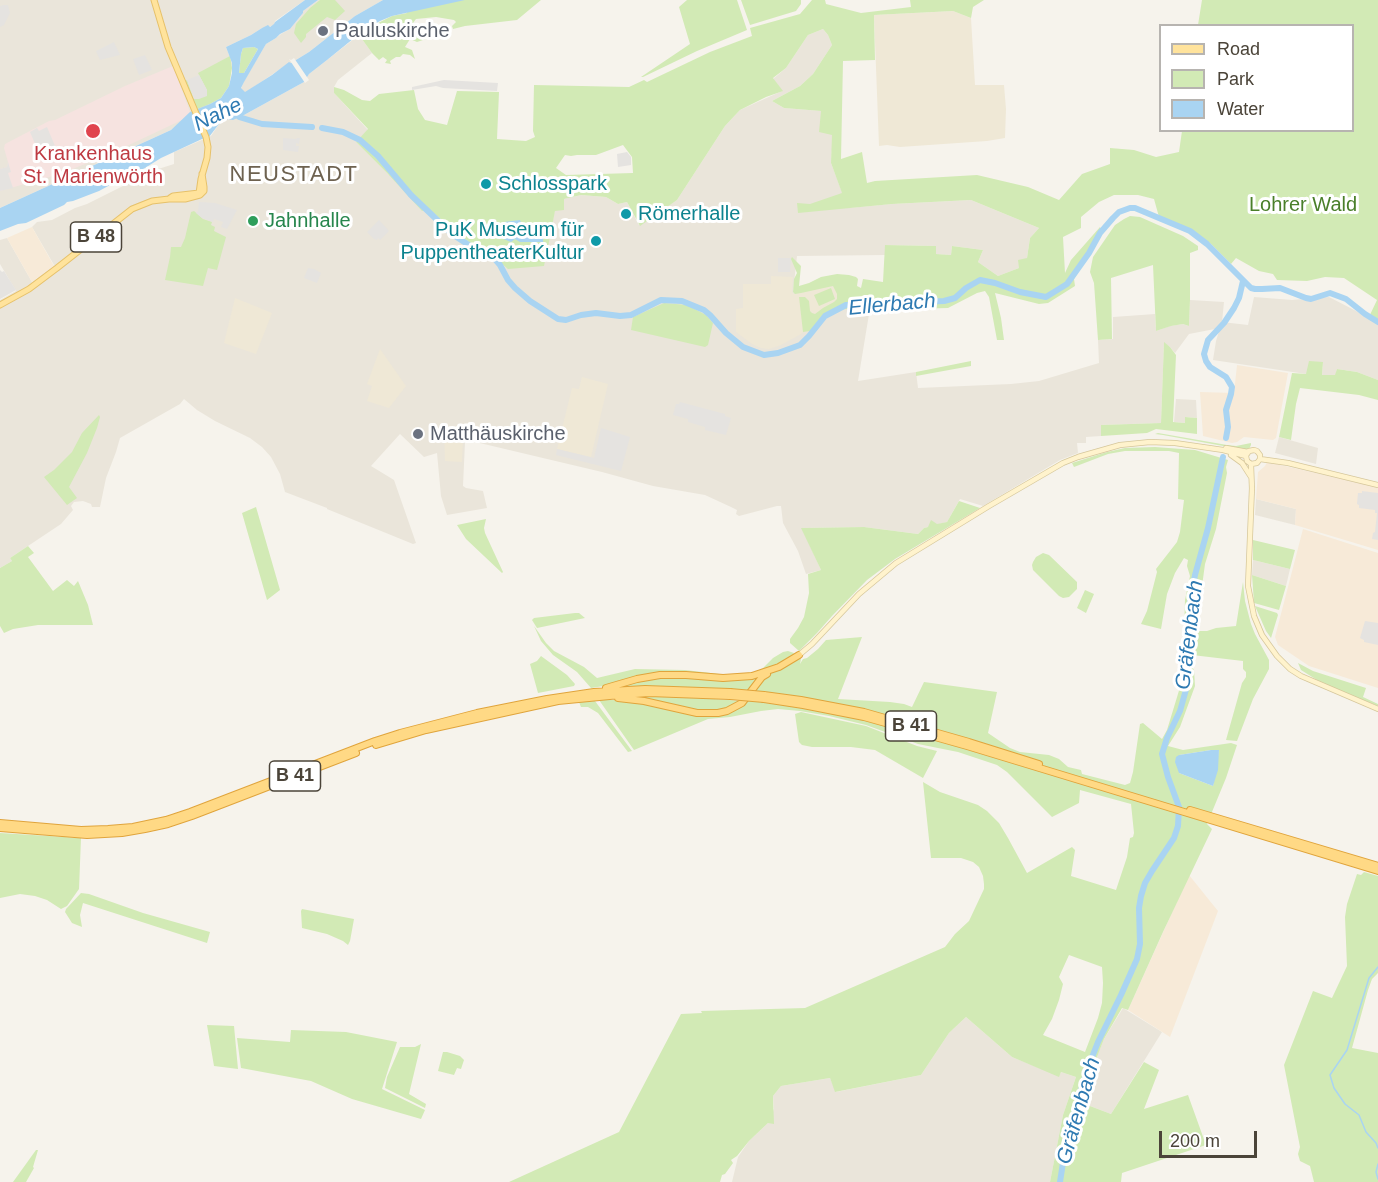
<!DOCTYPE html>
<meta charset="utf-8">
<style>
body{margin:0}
#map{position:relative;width:1378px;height:1182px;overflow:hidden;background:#f6f3ec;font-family:Arial,sans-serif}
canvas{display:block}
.legend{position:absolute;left:1159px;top:24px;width:195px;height:108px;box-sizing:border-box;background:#fff;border:2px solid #b7b4b0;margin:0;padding:8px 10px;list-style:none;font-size:18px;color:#4b4439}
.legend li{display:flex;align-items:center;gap:12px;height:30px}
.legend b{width:30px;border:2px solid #b7b4b0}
.scale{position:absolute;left:1159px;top:1131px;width:98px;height:27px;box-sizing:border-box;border:3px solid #4b4439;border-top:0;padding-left:8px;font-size:18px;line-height:21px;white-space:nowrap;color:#4b4439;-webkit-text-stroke:4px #fff;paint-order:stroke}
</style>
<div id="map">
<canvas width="1378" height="1182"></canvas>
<ul class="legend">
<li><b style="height:8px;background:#ffe39c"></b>Road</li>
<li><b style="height:16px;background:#d2eab5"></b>Park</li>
<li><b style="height:16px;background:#a9d4f2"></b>Water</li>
</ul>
<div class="scale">200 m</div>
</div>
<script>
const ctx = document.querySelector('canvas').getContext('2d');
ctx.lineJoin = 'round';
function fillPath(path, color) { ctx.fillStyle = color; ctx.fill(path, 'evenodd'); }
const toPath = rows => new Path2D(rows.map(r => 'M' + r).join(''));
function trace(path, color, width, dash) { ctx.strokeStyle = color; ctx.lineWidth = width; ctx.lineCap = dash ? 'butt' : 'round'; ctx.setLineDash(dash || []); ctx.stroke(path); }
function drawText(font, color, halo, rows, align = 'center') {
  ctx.font = font + ' Arial,sans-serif'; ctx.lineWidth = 6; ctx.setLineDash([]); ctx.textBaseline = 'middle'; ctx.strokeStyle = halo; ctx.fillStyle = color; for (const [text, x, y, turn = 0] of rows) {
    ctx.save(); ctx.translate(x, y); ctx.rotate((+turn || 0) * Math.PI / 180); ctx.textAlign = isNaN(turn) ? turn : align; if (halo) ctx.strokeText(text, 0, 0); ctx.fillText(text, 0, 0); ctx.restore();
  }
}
const residential = toPath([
 [0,0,305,0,275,21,274,25,269,27,262,28,251,35,226,47,232,63,229,86,210,104,184,119,171,130,0,208],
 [318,0,383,0,355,16,309,52,291,63,289,63,245,93,241,89,244,81,266,44,276,38,281,34,290,29,303,13,303,11],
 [823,29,828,35,832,45,813,74,800,86,772,101,784,108,821,111,833,135,831,163,848,208,892,204,971,200,1039,228,1030,238,1027,258,1019,268,998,276,978,262,983,250,952,246,951,255,935,254,935,246,886,245,885,255,797,256,793,292,823,308,817,330,823,320,840,310,866,306,870,308,858,381,916,372,918,388,1011,384,1039,381,1099,363,1098,340,1113,339,1113,317,1155,314,1156,331,1170,326,1183,324,1189,326,1190,300,1224,302,1222,322,1248,325,1254,297,1292,300,1329,297,1360,313,1378,324,1378,380,1357,372,1337,369,1336,375,1322,375,1323,362,1306,374,1213,360,1216,341,1220,328,1189,334,1175,353,1170,347,1164,343,1161,423,1101,425,1101,436,1086,437,1086,443,1077,443,1078,453,1060,460,983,506,960,499,947,522,924,528,918,534,864,527,802,528,821,570,806,574,798,551,783,523,781,506,777,506,739,516,736,514,737,510,731,507,705,495,653,486,602,472,467,440,465,442,463,486,466,488,483,491,487,508,447,515,441,496,437,453,424,457,400,434,371,466,394,480,416,543,413,544,327,509,327,508,285,492,280,474,271,457,262,447,250,438,215,421,197,410,184,399,180,404,120,438,116,452,106,478,100,507,92,507,91,504,83,501,74,502,71,506,73,510,61,524,10,558,12,561,0,568,0,300,16,291,0,264,0,240,7,238,32,282,54,265,32,227,37,222,52,220,75,208,87,204,131,182,146,176,152,171,174,164,174,152,211,136,219,124,226,119,244,115,304,82,309,74,359,35,372,53,338,80,334,87,334,93,368,130,356,142,388,174,456,200,553,219,555,210,564,199,581,195,606,197,618,204,627,202,639,225,677,200,725,126,740,110,782,91,773,79,786,68,808,35],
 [1176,399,1196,400,1197,418,1186,417,1185,423,1174,422],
 [1279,437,1318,448,1316,464,1275,453],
 [1256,499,1296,509,1295,525,1255,515],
 [1253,560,1290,569,1286,586,1252,575],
 [1123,1008,1162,1032,1111,1114,1082,1103,1098,1054,1104,1039],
 [966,1017,1012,1057,1059,1076,1061,1072,1076,1077,1063,1115,1050,1182,732,1182,738,1157,749,1141,768,1123,774,1109,773,1096,781,1086,830,1078,836,1092,921,1075,949,1033]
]);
const commercial = toPath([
 [32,227,54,266,32,282,7,238],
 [1237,365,1288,373,1276,438,1273,440,1244,437,1237,442,1232,443,1203,436,1200,392,1234,393],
 [1267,462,1378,487,1378,550,1295,525,1296,509,1256,499,1258,472,1265,466],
 [1303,529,1378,553,1378,688,1309,666,1278,645,1275,637],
 [1189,875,1218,911,1170,1037,1128,1010]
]);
const education = toPath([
 [953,11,971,18,975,85,1004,85,1006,109,1005,138,987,141,900,147,887,145,879,146,874,15],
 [771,276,793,277,792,292,794,294,837,276,848,303,820,318,801,334,781,345,769,349,761,348,752,344,736,332,736,309,743,308,743,284,771,284],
 [235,298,272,313,256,354,224,343],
 [380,349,406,386,389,408,367,401,372,386,367,384],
 [582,377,608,384,591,457,557,449,572,388,579,389],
 [444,428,445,428,463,437,462,462,445,461]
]);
const medical = toPath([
 [173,66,190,112,184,119,114,152,63,173,0,191,0,169,7,167,8,162,4,148,5,144,49,121,55,120,125,86]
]);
const green = toPath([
 [320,0,335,0,345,11,335,20,327,17,306,34,306,37,301,43,294,33,296,24,310,8],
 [405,0,541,0,517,20,465,26,453,29,452,26,456,22,454,20,436,17,416,19,410,27,434,32,432,37,417,42,410,39,405,47,412,50,415,59,410,55,403,54,400,57,396,57,390,61,391,64,385,63,387,60,383,57,379,60,372,53,359,35,380,22,392,16,407,13],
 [687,0,737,0,747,30,697,51,643,77,641,77,690,44,679,7],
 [741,0,801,0,801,4,796,11,750,25],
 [812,0,825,0,826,4,861,13,911,7,910,0,984,0,973,7,971,18,953,11,874,15,875,60,843,61,841,159,862,152,867,183,875,181,977,175,1028,187,1059,200,1082,174,1110,164,1110,148,1134,150,1156,157,1179,152,1182,131,1352,130,1352,26,1198,25,1202,0,1378,0,1378,324,1368,319,1377,300,1344,278,1325,277,1307,281,1277,280,1273,274,1259,271,1236,258,1231,264,1211,244,1184,226,1159,217,1154,199,1138,195,1114,195,1099,202,1081,217,1081,228,1063,237,1065,273,1071,260,1100,227,1103,233,1074,279,1075,286,1048,303,1039,304,995,293,1001,318,1004,340,997,340,989,297,985,291,977,293,948,308,873,310,866,306,840,310,823,320,817,330,803,332,799,297,805,297,809,301,810,311,812,313,815,314,823,308,834,302,837,299,837,294,833,286,801,293,795,294,793,292,794,279,797,273,791,259,792,257,801,266,799,286,809,283,821,277,837,274,849,275,856,277,858,279,857,286,861,288,863,279,883,282,885,245,936,246,936,254,951,255,952,246,983,250,978,262,998,276,1019,268,1018,260,1027,258,1030,238,1039,228,971,200,892,204,798,213,797,203,810,204,842,193,831,163,832,135,819,132,821,111,784,108,772,101,800,86,813,74,832,45,828,35,823,29,808,35,786,68,773,78,783,91,766,97,740,110,725,126,677,200,640,226,627,202,618,204,606,197,581,195,564,199,564,210,555,211,548,247,544,252,545,261,544,266,508,269,493,256,480,250,460,235,429,209,422,211,388,174,356,142,368,129,334,93,334,87,344,90,362,100,370,101,379,94,414,90,418,109,425,120,447,125,457,91,499,92,497,139,526,141,535,137,533,131,534,85,629,87,644,80,647,82,710,52,752,36,750,28,800,14],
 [623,145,632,157,633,173,566,175,556,168,565,155,571,156,577,155,596,155],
 [254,47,258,49,244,73,239,73,241,54,243,48],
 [230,56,232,68,229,86,221,98,210,104,197,109,184,82,187,80,194,99,207,90,198,73],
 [194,211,203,219,212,222,211,225,215,227,214,231,226,237,217,270,208,268,203,286,165,280,170,257,171,247,181,247,185,238,191,212],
 [1130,216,1140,217,1183,236,1198,246,1198,250,1190,253,1190,300,1189,326,1183,324,1171,326,1156,331,1153,265,1111,278,1112,339,1098,340,1094,283,1090,272,1093,257,1115,225,1124,219],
 [831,288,835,299,819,306,814,295],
 [664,303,687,305,706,315,713,323,708,345,705,347,631,330,633,317],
 [1164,342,1170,347,1176,355,1173,422,1185,423,1185,417,1197,418,1197,434,1156,429,1147,433,1101,436,1101,425,1161,423],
 [971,361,971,366,916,376,916,372],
 [1309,361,1323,362,1322,375,1335,375,1337,369,1357,372,1378,380,1378,400,1359,395,1300,388,1296,404,1291,440,1279,437,1292,373,1306,374],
 [99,415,100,417,97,428,87,453,69,487,77,498,67,505,44,477,54,470,72,452,82,433],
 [1158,433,1227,445,1236,446,1251,443,1251,445,1249,449,1245,450,1163,435,1155,434],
 [1155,447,1195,450,1228,460,1226,467,1227,473,1216,529,1205,564,1196,631,1207,631,1216,628,1236,626,1243,582,1245,601,1251,624,1255,634,1269,660,1269,669,1253,699,1237,741,1226,740,1242,683,1246,677,1246,672,1243,669,1243,661,1192,655,1191,666,1194,670,1195,686,1180,727,1168,746,1183,750,1231,743,1237,745,1226,778,1207,824,1212,829,1163,932,1128,1010,1122,1008,1104,1039,1092,1070,1082,1103,1111,1114,1144,1062,1159,1070,1144,1109,1188,1095,1206,1145,1122,1173,1121,1182,1050,1182,1063,1115,1076,1077,1061,1072,1059,1077,1012,1057,966,1017,949,1033,921,1075,835,1092,830,1078,781,1086,773,1096,774,1124,768,1123,749,1141,737,1156,731,1160,733,1163,725,1174,722,1175,720,1182,509,1182,619,1132,681,1014,702,1013,701,1011,805,1008,945,947,955,934,969,921,984,889,984,884,983,876,979,867,973,862,961,858,931,858,923,782,940,792,978,805,987,811,999,823,1008,838,1027,873,1072,847,1075,850,1071,876,1116,890,1127,857,1130,838,1133,837,1134,833,1131,804,1080,790,1079,803,1052,817,1007,772,997,765,958,752,918,744,866,725,829,716,800,711,778,709,761,711,730,717,708,719,634,750,599,700,628,700,688,712,733,710,765,676,798,658,801,659,800,664,803,659,807,658,818,649,826,640,862,637,838,699,890,702,904,704,912,707,924,682,997,692,988,733,1010,748,1020,752,1049,755,1059,759,1068,767,1081,770,1082,774,1125,785,1130,783,1133,772,1140,724,1143,723,1162,739,1167,730,1181,684,1186,647,1184,633,1185,600,1190,576,1187,566,1188,560,1184,558,1175,573,1167,594,1161,629,1141,624,1147,611,1157,572,1156,569,1177,542,1180,532,1184,500,1178,499,1179,453,1169,451,1125,451,1108,454,1074,467,1072,463,1107,452,1125,448],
 [1211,750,1219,750,1213,786,1179,773,1179,755],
 [1069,955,1102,967,1103,983,1102,1003,1098,1018,1085,1052,1043,1035,1052,1019,1059,1000,1063,984,1059,977],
 [959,501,980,508,895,559,867,580,832,616,817,633,799,651,790,643,790,639,798,628,804,617,809,593,808,574,821,570,801,528,864,527,918,534,924,528,928,527,931,520,937,524,947,522],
 [256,507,280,590,267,600,242,513],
 [486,519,484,528,485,533,503,572,502,573,466,539,457,525],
 [1253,540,1295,550,1290,569,1253,560],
 [28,546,34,553,28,557,53,591,67,580,74,586,78,581,88,605,93,625,38,625,13,629,4,633,0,626,0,568,12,561,10,558],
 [1043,553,1049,555,1077,582,1077,589,1069,597,1063,598,1059,596,1033,570,1032,565,1033,562,1036,557],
 [1252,575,1286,586,1279,610,1254,603],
 [1085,590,1094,594,1086,613,1077,608],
 [1255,606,1277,613,1278,615,1271,638,1266,631],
 [575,613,579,613,585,618,537,628,532,620,534,618],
 [534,626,546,643,554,651,584,667,597,678,635,669,685,670,728,675,739,674,755,672,763,668,773,658,783,652,788,651,794,653,793,655,776,665,754,673,730,676,687,673,591,688,577,672,553,655,541,641],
 [541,656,567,675,575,684,574,686,538,693,530,664,537,661],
 [1298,663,1313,671,1366,688,1363,697,1378,704,1378,706,1325,685,1301,670],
 [666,676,754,677,760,677,750,692,615,689,615,688,635,682],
 [629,697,687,697,742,701,737,705,710,713],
 [595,701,632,751,628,752,598,713,588,707,581,707,579,702],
 [801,712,866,726,917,746,937,751,923,778,875,750,851,747,812,747,802,745,799,742,795,714],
 [0,833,81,838,79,889,67,906,61,909,47,900,35,896,20,894,0,898],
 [1364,872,1378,876,1378,973,1372,979,1368,990,1352,1048,1378,1053,1378,1182,1314,1182,1310,1166,1300,1161,1298,1154,1300,1147,1284,1065,1313,991,1332,998,1347,966,1345,917,1347,904,1357,874,1361,875],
 [81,893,89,894,143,913,210,932,207,943,83,903,80,915,82,927,72,923,65,912,66,909],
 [302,909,354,919,350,941,348,945,343,941,327,934,302,928,301,911],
 [207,1025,234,1026,238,1069,214,1066],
 [291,1030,346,1032,397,1042,382,1089,425,1110,421,1119,352,1099,311,1081,241,1068,237,1038,290,1042],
 [421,1044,409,1094,426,1104,425,1108,385,1088,387,1077,400,1047,415,1047],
 [443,1052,447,1052,460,1056,464,1060,461,1069,457,1068,454,1075,438,1071],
 [36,1150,38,1150,33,1167,34,1168,26,1182,13,1182]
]);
const parking = toPath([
 [4,5,8,5,10,13,4,25,0,27,0,6],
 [114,42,120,55,100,60,96,51],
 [145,55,152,70,139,75,133,59],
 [199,75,207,90,207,96,199,99,194,99,187,80],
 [444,80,498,83,497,91,443,88,436,86,412,90,412,87],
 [47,127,55,146,39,153,30,132,37,128,39,131],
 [283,138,296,139,297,138,300,138,299,144,296,143,296,146,299,146,298,152,283,150],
 [627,152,631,157,631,165,618,167,617,154],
 [8,162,11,172,8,173,13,188,0,191,0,169,7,167],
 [199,202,215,203,237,210,227,229,221,227,223,222,214,219,213,222,202,218,196,213,198,211],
 [379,220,389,231,380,240,378,238,377,240,374,239,367,232],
 [778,258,791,258,790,272,778,272],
 [308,268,314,269,321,273,317,283,304,278],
 [0,270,2,272,4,271,16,290,0,299],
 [680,402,725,414,725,416,731,418,726,435,705,430,705,427,688,422,688,419,673,415,676,404,679,404],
 [601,428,630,437,621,471,556,455,557,449,594,458],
 [1362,491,1378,493,1378,540,1372,539,1373,533,1375,532,1377,513,1375,513,1375,510,1359,508,1359,505,1357,504,1358,493,1362,493],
 [1365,621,1378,623,1378,645,1364,642,1364,640,1360,638]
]);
const water = toPath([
 [305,0,318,0,303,11,303,13,290,29,280,34,276,38,266,44,244,82,241,88,245,92,272,75,289,62,291,63,309,52,355,16,383,0,465,0,392,16,380,21,364,30,327,60,309,74,304,82,244,115,233,120,226,119,219,124,209,137,202,139,161,158,145,168,123,178,99,191,73,201,67,202,64,205,26,223,18,224,0,231,0,208,171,130,190,112,210,104,221,98,229,86,232,73,232,63,226,47,251,35,262,28,268,25,270,27,274,24,275,22],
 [254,47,258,49,244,73,239,73,241,54,243,48],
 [520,220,522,225,542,225,544,227,543,242,520,242,515,239,511,242,501,238,504,229,504,222],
 [1211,750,1219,750,1218,770,1213,786,1179,773,1175,762,1176,757,1179,755]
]);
const pier = toPath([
 [294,58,309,80,305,83,289,59,291,60]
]);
const stream = toPath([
 [1378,967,1369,978,1347,1050,1330,1075,1334,1088,1345,1104,1359,1115,1366,1132,1376,1143,1378,1148],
 [1378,1164,1376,1172,1378,1179]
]);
const river = toPath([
 [235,112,239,117,262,124,312,127],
 [322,128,343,132,360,140,378,156,411,195,452,234,481,253,494,258,500,265,508,280,515,288,530,301,558,319,566,320,581,315,596,313,620,316,631,315,661,300,682,301,704,310,710,315,726,333,743,347,764,355,778,353,800,345,809,336,825,316,846,305,944,301,955,298,966,288,980,280,995,283,1020,292,1046,297,1067,284,1089,253,1100,233,1113,218,1119,212,1130,208,1135,208,1190,231,1207,244,1251,288,1255,289,1262,289,1280,288,1306,298,1311,299,1330,293,1346,299,1365,314,1378,322],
 [1226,438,1228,427,1226,410,1231,394,1232,387,1226,377,1210,367,1206,361,1204,354,1208,340,1224,323,1234,308,1239,298,1243,281],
 [1060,1182,1067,1137,1087,1070,1098,1042,1121,995,1137,959,1140,944,1139,908,1141,896,1145,883,1152,871,1174,838,1178,826,1179,807,1168,777,1162,754,1167,738,1180,711,1187,686,1186,664,1190,637,1189,616,1190,601,1195,575,1208,528,1223,457]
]);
const secondary = toPath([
 [1226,448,1248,452],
 [1247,454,1249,451,1254,450,1257,451,1260,455,1260,459,1257,463,1251,464],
 [1231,455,1242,463,1251,477],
 [1260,459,1288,463,1378,485],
 [1252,487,1248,586,1254,616,1262,635,1277,656,1290,669,1301,676,1378,709],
 [799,655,812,644,859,594,896,563,989,506,1063,463,1078,457,1120,445,1150,442,1175,443,1223,450,1246,456,1247,461,1251,464,1252,490]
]);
const primary = toPath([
 [154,0,168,47,206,137,208,147,207,158,201,179,199,193,173,196,170,198],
 [0,305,29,289,57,268,132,209,152,201,169,199,185,199,200,195,204,191,204,187,202,174]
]);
const trunk = toPath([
 [606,688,637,679,660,675,686,675,723,678,752,676,779,667,799,655],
 [764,695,801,700,864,712,969,742,1039,764],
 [618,698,644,701,697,713,718,713,727,711,742,703,762,677,767,674],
 [764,699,803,705,864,717,967,746,1378,871],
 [376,745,426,730,558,701,620,695,649,693,730,696],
 [1190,810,1378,866],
 [0,823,81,830,108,829,133,827,166,820,190,812,375,741,400,733,477,713,547,699,594,692,645,689,730,692],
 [0,828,87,835,122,833,145,829,168,824,192,816,356,753]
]);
const trunkBridge = toPath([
 [730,692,764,695],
 [730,696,764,699]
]);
const markers = [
 [323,31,6,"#6b7280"],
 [93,131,8,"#e0444e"],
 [486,184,6,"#0f9aa8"],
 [626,214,6,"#0f9aa8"],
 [253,221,6,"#2e9e5b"],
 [596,241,6,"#0f9aa8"],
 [418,434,6,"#6b7280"]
];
const shields = [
 [96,237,51],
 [911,726,51],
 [295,776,51]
];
const shieldNames = [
 ["B 48",96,237],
 ["B 41",911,726],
 ["B 41",295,776]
];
const worshipNames = [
 ["Pauluskirche",335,31],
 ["Matthäuskirche",430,434]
];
const healthNames = [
 ["Krankenhaus",93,154],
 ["St. Marienwörth",93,177]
];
const cultureNames = [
 ["Schlosspark",498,184],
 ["Römerhalle",638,214],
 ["PuK Museum für",584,230,"right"],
 ["PuppentheaterKultur",584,253,"right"]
];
const parkNames = [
 ["Lohrer Wald",1303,205]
];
const leisureNames = [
 ["Jahnhalle",265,221]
];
const waterNames = [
 ["Nahe",218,115,-26],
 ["Ellerbach",892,305,-5],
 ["Gräfenbach",1190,635,-83],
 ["Gräfenbach",1079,1111,-74]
];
const quarterNames = [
 ["NEUSTADT",294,175]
];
fillPath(residential, '#eae5da');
fillPath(commercial, '#f7ead8');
fillPath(education, '#efe8d6');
fillPath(medical, '#f6e3e0');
fillPath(green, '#d2eab5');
fillPath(parking, '#e5e3e0');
fillPath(water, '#a9d4f2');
fillPath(pier, '#f6f3ec');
trace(stream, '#a9d4f2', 1.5);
trace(river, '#a9d4f2', 6);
trace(secondary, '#d6c79b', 6);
trace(primary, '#e6c16a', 7);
trace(trunk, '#e0a43c', 8);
trace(secondary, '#fff3cd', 4.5);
trace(primary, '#ffe39c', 5);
trace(trunk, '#ffd985', 6);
trace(trunkBridge, '#e0a43c', 8, []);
trace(trunkBridge, '#ffd985', 6);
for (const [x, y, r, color] of markers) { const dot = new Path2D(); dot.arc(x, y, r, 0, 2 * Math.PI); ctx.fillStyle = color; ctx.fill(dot); trace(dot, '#fff', 2); }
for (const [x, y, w] of shields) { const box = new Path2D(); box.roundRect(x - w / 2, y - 15, w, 30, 4.5); ctx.fillStyle = '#fff'; ctx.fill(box); trace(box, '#4b4439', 1.5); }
drawText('bold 18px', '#4b4439', null, shieldNames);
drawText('20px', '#5b616d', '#fff', worshipNames, 'left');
drawText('20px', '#be3a42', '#fff', healthNames);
drawText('20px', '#0d838f', '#fff', cultureNames, 'left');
drawText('20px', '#4a7f2a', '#fff', parkNames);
drawText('20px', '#27864d', '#fff', leisureNames, 'left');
drawText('italic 21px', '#2e7ab2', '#fff', waterNames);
ctx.letterSpacing = '1.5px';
drawText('22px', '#6e6250', '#fff', quarterNames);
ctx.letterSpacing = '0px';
</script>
